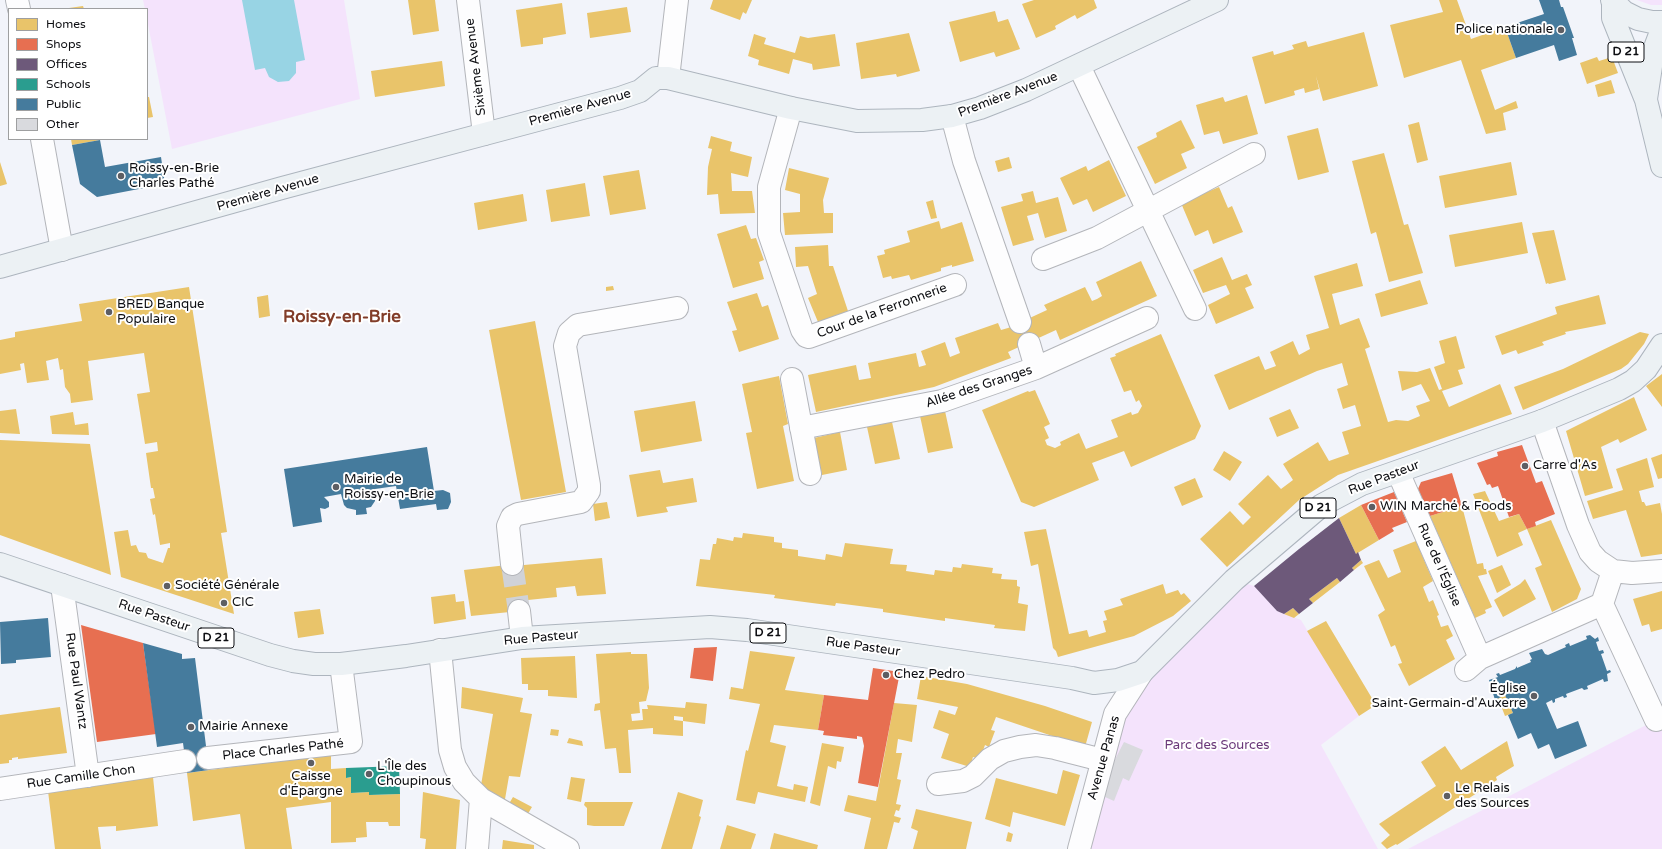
<!DOCTYPE html>
<meta charset="utf-8">
<style>
body{margin:0}
#map{position:relative;width:1662px;height:849px;overflow:hidden;background:#f2f4fa;font-family:"Varela Round",sans-serif}
canvas{display:block}
.legend{position:absolute;left:8px;top:8px;width:140px;height:132px;box-sizing:border-box;background:#fff;border:1px solid #9e9fa0;margin:0;padding:5px 7px;list-style:none;font-size:12px;color:#0d0e12}
.legend li{display:flex;align-items:center;gap:8px;height:20px}
.legend b{width:20px;border:1px solid #9e9fa0}
</style>
<div id="map">
<canvas width="1662" height="849"></canvas>
<ul class="legend">
<li><b style="height:11px;background:#e9c46a"></b>Homes</li>
<li><b style="height:11px;background:#e76f51"></b>Shops</li>
<li><b style="height:11px;background:#6d597a"></b>Offices</li>
<li><b style="height:11px;background:#2a9d8f"></b>Schools</li>
<li><b style="height:11px;background:#457b9d"></b>Public</li>
<li><b style="height:11px;background:#d9dade"></b>Other</li>
</ul>
</div>
<script>
const ctx = document.querySelector('canvas').getContext('2d');
ctx.lineJoin = 'round';
function fillPath(path, color) { ctx.fillStyle = color; ctx.fill(path, 'evenodd'); }
const toPath = rows => new Path2D(rows.map(r => 'M' + r).join(''));
function trace(path, color, width, dash) { ctx.strokeStyle = color; ctx.lineWidth = width; ctx.lineCap = dash ? 'butt' : 'round'; ctx.setLineDash(dash || []); ctx.stroke(path); }
function drawText(font, color, halo, rows, align = 'center') {
  ctx.font = font + ' "Varela Round",sans-serif'; ctx.lineWidth = 4; ctx.setLineDash([]); ctx.textBaseline = 'middle'; ctx.strokeStyle = halo; ctx.fillStyle = color; for (const [text, x, y, turn = 0] of rows) {
    ctx.save(); ctx.translate(x, y); ctx.rotate((+turn || 0) * Math.PI / 180); ctx.textAlign = isNaN(turn) ? turn : align; if (halo) ctx.strokeText(text, 0, 0); ctx.fillText(text, 0, 0); ctx.restore();
  }
}
const green = toPath([
 [143,0,344,0,360,99,172,149,147,19,147,9,145,9],
 [1637,0,1662,0,1662,5,1651,5],
 [1234,580,1254,586,1277,611,1301,620,1359,716,1321,745,1378,849,1079,849,1115,714],
 [1662,717,1662,849,1408,849,1609,744]
]);
const water = toPath([
 [242,0,294,0,305,60,296,62,296,73,289,81,278,82,269,77,265,68,255,70]
]);
const homes = toPath([
 [408,0,435,0,439,31,413,35],
 [713,0,752,0,746,14,743,12,740,20,710,9],
 [1034,0,1094,0,1097,8,1077,19,1075,15,1055,26,1056,29,1036,38,1022,4],
 [1439,0,1457,0,1471,39,1505,27,1516,58,1481,70,1495,110,1516,101,1518,108,1503,113,1506,130,1486,134,1461,60,1404,78,1390,25,1443,12],
 [562,3,566,34,543,38,543,44,521,47,516,10],
 [83,6,84,9,69,9,69,8],
 [627,7,631,32,590,38,587,13],
 [995,11,998,22,1008,19,1020,49,996,57,994,52,960,62,949,22],
 [1364,32,1378,86,1323,101,1316,76,1319,89,1305,93,1304,88,1294,91,1295,95,1265,104,1252,57,1273,51,1274,55,1294,49,1292,45,1306,41,1308,47],
 [909,33,920,71,897,77,896,74,861,79,856,43],
 [754,34,766,38,764,44,795,53,800,36,808,38,835,34,840,66,813,70,812,64,793,59,789,74,758,65,759,60,748,56],
 [1597,57,1599,61,1612,57,1618,73,1587,84,1580,63],
 [442,61,445,86,375,97,371,71],
 [1611,80,1615,93,1598,97,1595,85],
 [1247,95,1258,134,1223,144,1219,131,1204,135,1196,105,1223,97,1225,102],
 [147,97,149,97,153,117,147,118],
 [1181,120,1195,148,1181,154,1187,168,1155,184,1137,147,1157,137,1156,133],
 [1419,122,1428,160,1417,163,1408,125],
 [1318,128,1329,172,1298,180,1287,136],
 [711,136,732,142,730,151,752,157,748,177,731,173,732,191,752,191,755,213,720,214,718,194,707,195,708,167,712,149,708,148],
 [71,139,99,139,100,140,72,145],
 [1384,153,1404,225,1408,224,1423,273,1389,282,1376,232,1371,234,1352,161],
 [1009,157,1012,168,998,172,995,161],
 [1109,160,1126,196,1093,212,1087,199,1073,205,1060,178,1086,166,1088,171],
 [0,162,7,184,0,186],
 [1511,162,1517,195,1445,208,1439,176],
 [789,168,829,178,823,200,824,213,833,213,833,233,785,235,783,213,800,212,800,194,785,190],
 [639,170,646,209,610,215,603,176],
 [585,183,590,216,551,222,546,190],
 [1219,187,1228,208,1232,206,1243,232,1213,244,1208,230,1195,236,1181,203],
 [1033,191,1036,203,1058,197,1067,231,1045,238,1038,213,1027,216,1034,240,1013,246,1001,207,1023,201,1021,194],
 [523,194,527,221,478,230,474,203],
 [933,200,937,218,931,219,926,202],
 [939,221,941,229,962,222,974,261,952,267,952,265,941,268,941,271,911,280,909,275,892,279,891,276,883,278,877,256,885,254,884,250,910,242,907,231],
 [1522,222,1528,253,1455,267,1449,235],
 [746,225,751,239,756,238,764,260,759,262,764,279,733,288,717,234],
 [1554,230,1566,280,1549,284,1548,283,1546,284,1532,233],
 [828,245,829,266,833,266,848,311,818,322,808,298,817,294,808,266,796,267,795,247],
 [1222,257,1232,280,1247,274,1252,285,1245,288,1254,308,1216,324,1208,305,1230,294,1226,285,1203,293,1193,270],
 [1141,261,1157,296,1060,340,1056,330,1008,352,1011,358,934,387,816,412,808,375,856,365,859,380,871,378,868,363,916,353,919,367,926,365,921,351,945,342,950,357,960,353,955,338,998,323,1001,330,1008,328,1047,310,1044,305,1085,287,1092,301,1097,299,1102,296,1096,282],
 [1357,263,1363,286,1332,294,1340,325,1359,318,1370,347,1365,349,1388,422,1396,420,1408,421,1420,416,1416,406,1430,401,1421,384,1402,391,1398,371,1417,372,1430,368,1439,390,1442,389,1434,367,1445,363,1439,341,1456,336,1465,368,1458,370,1463,384,1442,391,1449,407,1500,384,1512,414,1338,475,1299,500,1227,567,1200,539,1230,511,1243,525,1251,517,1238,504,1268,475,1281,489,1293,480,1283,464,1318,442,1329,461,1349,454,1342,432,1361,426,1355,405,1343,409,1337,389,1348,385,1342,363,1317,371,1229,410,1214,375,1259,356,1265,370,1276,366,1270,352,1293,341,1299,355,1310,349,1306,335,1329,328,1314,276],
 [1420,280,1428,304,1381,317,1375,294],
 [613,286,614,290,606,291,606,287],
 [189,287,227,532,221,533,234,614,121,577,114,532,128,530,131,546,136,545,139,552,146,553,148,558,163,563,168,548,170,548,170,543,160,545,155,514,153,515,150,499,155,498,153,488,151,488,146,453,158,451,157,442,145,444,137,394,150,392,144,353,88,361,93,400,71,403,70,394,65,387,63,369,60,370,58,358,46,361,49,380,27,383,24,363,20,364,21,370,0,374,0,340,15,337,15,332,82,321,79,304],
 [757,293,762,307,768,305,779,339,739,352,732,331,737,330,727,302],
 [268,295,270,316,259,318,257,297],
 [1599,295,1606,324,1565,332,1566,334,1542,342,1544,345,1518,354,1516,350,1502,355,1495,336,1557,314,1555,307,1558,306],
 [535,321,566,492,521,500,489,330],
 [1640,332,1649,334,1644,344,1628,364,1621,369,1523,410,1514,387,1563,369],
 [1161,334,1201,426,1195,439,1131,467,1124,451,1092,463,1099,480,1034,507,1021,502,982,410,1028,391,1029,392,1035,390,1050,424,1044,427,1049,438,1045,440,1047,445,1055,448,1061,445,1060,442,1079,433,1086,449,1118,437,1111,420,1131,412,1132,415,1138,413,1142,406,1139,400,1136,402,1131,390,1124,392,1110,358,1116,356,1115,354],
 [1662,374,1662,407,1646,386],
 [779,376,788,424,783,426,794,481,757,489,746,433,752,432,742,384],
 [1634,397,1647,430,1620,443,1618,439,1601,447,1613,488,1585,496,1566,431],
 [695,401,702,441,641,452,634,411],
 [16,409,20,434,0,433,0,411],
 [1290,409,1299,428,1277,437,1269,418],
 [945,411,953,448,928,453,920,416],
 [73,412,75,425,88,423,89,435,52,434,50,416],
 [892,422,900,459,875,464,867,427],
 [840,432,847,470,822,475,814,438],
 [0,440,90,444,111,575,0,535],
 [1224,451,1242,462,1230,481,1213,470],
 [1662,454,1662,478,1658,479,1651,458],
 [1647,458,1654,487,1639,491,1642,502,1644,502,1646,506,1660,503,1662,514,1662,554,1641,557,1626,510,1593,519,1587,501,1623,490,1616,469],
 [660,470,663,483,693,478,697,502,666,507,668,512,637,517,629,475],
 [1195,478,1203,497,1182,506,1174,487],
 [1485,491,1499,521,1519,514,1527,529,1551,520,1581,589,1577,599,1552,612,1535,568,1542,565,1527,529,1518,533,1523,545,1497,557,1473,494],
 [607,502,610,518,595,521,593,504],
 [1361,505,1379,540,1356,554,1339,518],
 [1462,506,1477,564,1483,563,1484,569,1486,569,1487,574,1478,576,1492,607,1485,610,1486,613,1475,618,1430,516],
 [1046,529,1069,634,1087,630,1089,637,1106,632,1103,621,1107,620,1104,611,1123,605,1120,599,1163,584,1166,594,1178,590,1181,595,1184,593,1191,601,1173,616,1134,636,1058,657,1056,651,1053,648,1038,564,1031,566,1024,532],
 [743,533,774,537,774,542,782,543,782,548,798,550,798,556,825,560,826,554,842,557,845,543,893,549,890,564,907,565,906,571,934,575,935,570,952,572,953,567,961,568,962,564,993,568,992,573,1002,574,1001,579,1017,580,1017,586,1020,587,1018,603,1028,605,1025,631,994,628,995,625,945,618,945,621,883,612,883,609,836,603,835,606,774,598,775,595,696,586,700,559,710,560,713,544,716,544,717,538,733,541,734,537,742,538],
 [1416,541,1433,581,1423,587,1429,602,1433,600,1439,615,1437,616,1441,627,1448,625,1453,636,1446,640,1455,659,1409,686,1398,664,1402,663,1395,645,1391,647,1378,615,1385,610,1364,566,1379,560,1388,578,1401,572,1393,550],
 [602,558,606,594,577,596,575,586,556,588,557,597,528,600,529,610,471,616,464,570,524,563,524,565],
 [1361,560,1363,563,1354,570,1352,568],
 [1502,565,1511,585,1497,593,1488,571],
 [1337,578,1340,582,1313,603,1309,599],
 [1525,579,1536,599,1503,617,1494,600,1520,584],
 [1662,591,1662,629,1651,632,1649,624,1642,626,1633,599],
 [455,594,456,602,464,601,466,619,434,624,431,597],
 [1293,608,1299,614,1294,618,1284,614],
 [320,609,324,634,298,638,294,612],
 [1326,621,1376,705,1359,716,1307,631],
 [750,651,795,657,785,690,824,695,818,730,774,725,770,742,786,746,777,786,793,790,794,784,808,787,805,802,758,792,755,804,736,800,746,750,748,751,760,704,729,699,731,687,743,689],
 [631,652,631,654,647,654,649,688,646,701,639,702,640,713,631,714,632,721,643,720,642,709,648,709,647,705,685,708,686,702,707,704,705,724,683,721,683,717,674,716,674,720,683,721,683,736,653,734,653,728,628,730,631,773,619,773,616,748,605,749,600,710,594,711,595,704,600,703,596,654],
 [575,656,577,698,548,696,548,690,528,690,528,684,522,684,521,658],
 [921,676,967,684,1045,706,1092,722,1085,747,996,717,991,730,995,731,989,747,985,745,980,759,973,757,970,767,941,758,949,734,933,728,939,710,955,715,958,707,917,699],
 [462,687,523,698,520,712,532,714,520,777,509,776,504,805,480,791,493,714,461,708],
 [1505,695,1513,713,1505,716,1498,698],
 [894,703,917,705,912,742,898,739,896,753,902,753,897,779,901,780,896,804,901,805,899,811,896,810,894,816,901,818,899,823,894,822,887,849,864,849,871,818,844,811,848,795,876,801],
 [60,707,67,753,18,759,18,757,12,758,12,760,9,760,9,763,0,764,0,715],
 [551,729,559,730,558,736,550,735],
 [569,738,582,741,583,746,567,743],
 [1507,741,1514,766,1496,777,1497,780,1397,845,1396,844,1387,849,1381,843,1390,835,1379,824,1436,786,1421,762,1445,746,1461,770],
 [822,743,844,747,841,762,837,761,836,769,828,766,820,806,810,803],
 [331,754,331,769,346,768,346,778,351,777,351,793,369,792,369,795,400,794,400,826,389,826,388,822,366,822,367,837,356,838,356,842,331,843,331,802,286,808,292,849,245,849,240,814,193,821,187,773],
 [1063,770,1080,775,1065,826,1013,812,1010,827,985,819,996,778,1057,794],
 [153,777,158,826,116,831,116,826,98,827,101,849,55,849,48,791],
 [571,777,585,779,581,802,567,799],
 [423,792,460,800,456,849,425,849,426,839,420,838],
 [678,792,703,800,699,816,701,817,692,849,661,849],
 [513,797,532,807,526,817,507,807],
 [585,802,633,802,624,826,594,826,587,825,587,808,584,805],
 [916,809,972,822,966,849,913,849,918,831,911,828],
 [727,825,756,834,751,849,720,849],
 [1008,832,1013,834,1011,842,1006,841],
 [774,833,818,845,817,849,770,849],
 [503,840,534,845,534,849,502,849]
]);
const shops = toPath([
 [1522,445,1536,483,1542,481,1555,514,1535,522,1536,526,1527,529,1519,514,1509,517,1498,486,1492,488,1490,484,1487,485,1477,463,1498,456,1497,452],
 [1452,473,1462,506,1430,516,1418,489,1421,482],
 [1394,492,1407,522,1392,528,1394,531,1379,540,1361,505],
 [81,625,143,643,156,734,97,742],
 [717,647,713,681,690,678,694,648],
 [873,668,900,672,878,787,858,783,864,746,862,737,857,736,857,739,823,735,824,731,818,730,824,695,868,700]
]);
const offices = toPath([
 [1339,518,1356,554,1358,552,1361,560,1352,568,1354,570,1340,582,1337,578,1309,599,1313,603,1299,614,1293,608,1284,614,1277,611,1254,586,1299,549]
]);
const schools = toPath([
 [399,766,400,794,369,795,369,792,351,793,351,777,346,778,346,768]
]);
const public = toPath([
 [1539,0,1559,0,1561,7,1563,7,1574,38,1572,38,1577,55,1559,61,1554,45,1516,58,1505,27,1544,14],
 [100,140,105,167,161,157,165,184,97,197,80,184,72,145],
 [427,447,434,491,443,490,450,493,451,502,448,509,437,510,436,504,400,509,396,486,375,489,375,501,371,507,366,508,367,514,356,515,356,510,347,508,344,505,341,494,324,497,329,502,329,507,325,509,320,508,322,522,293,527,284,469],
 [48,618,51,657,16,660,16,663,1,664,0,622],
 [1590,635,1595,639,1598,637,1599,641,1596,642,1599,651,1603,650,1604,653,1601,654,1607,671,1610,670,1611,672,1607,674,1608,681,1604,682,1603,679,1587,686,1588,689,1584,690,1582,688,1566,694,1567,697,1564,698,1563,696,1555,699,1555,702,1553,703,1552,700,1546,703,1557,729,1578,721,1587,746,1555,759,1549,744,1538,749,1531,733,1518,739,1508,715,1513,713,1505,695,1495,700,1489,680,1498,677,1496,674,1499,673,1500,675,1515,669,1517,666,1517,668,1531,662,1530,660,1532,659,1529,653,1542,649,1545,654,1548,655,1566,647,1565,645,1569,643,1570,646,1587,639,1586,636],
 [143,643,182,654,182,659,195,658,209,770,187,773,183,743,157,747]
]);
const building = toPath([
 [1124,742,1143,750,1129,781,1123,778,1114,801,1105,797,1102,803,1108,773]
]);
const minorTunnel = toPath([
 [512,564,519,611]
]);
const minor = toPath([
 [17,0,19,9],
 [468,0,484,134],
 [1079,66,1195,309],
 [668,78,677,0],
 [791,108,769,187,769,233,802,330,806,336,809,337,955,285],
 [952,116,964,161,1020,322],
 [42,139,62,250],
 [1043,259,1097,238,1254,154],
 [1029,344,1036,368],
 [792,379,810,474],
 [1542,421,1578,525,1590,552,1598,561,1613,571,1632,573,1662,571],
 [801,428,942,401,1036,368,1147,318],
 [1398,472,1480,658],
 [512,564,508,526,512,517,518,514,581,502,589,491,589,485,565,346,569,333,578,325,677,308],
 [62,585,88,776],
 [1602,604,1656,720],
 [519,611,522,638],
 [440,650,450,750,455,767,464,782,481,799,568,849],
 [1466,670,1480,658,1602,604,1613,571],
 [208,758,351,742,341,664],
 [938,784,963,781,973,776,990,759,1004,751,1020,747,1036,745,1055,748,1102,760],
 [0,789,185,761],
 [477,849,481,799],
 [1079,849,1115,714,1142,672]
]);
const major = toPath([
 [1612,0,1624,12,1638,19,1652,22,1662,22],
 [1613,2,1613,18,1646,100,1662,166],
 [1646,99,1653,53,1662,29],
 [0,267,282,188,620,98,640,91,656,78,668,78,791,108,857,121,922,120,952,116,980,108,1026,90,1217,0],
 [0,564,270,655,293,661,314,664,341,664,406,656,522,638,710,627,747,630,1072,678,1094,683,1118,680,1142,672,1234,580,1322,505,1362,484,1542,421,1619,389,1633,381,1646,369,1662,345]
]);
const markers = [
 [1561,30,4,"#5d5e63"],
 [121,176,4,"#5d5e63"],
 [109,312,4,"#5d5e63"],
 [1525,466,4,"#5d5e63"],
 [336,487,4,"#5d5e63"],
 [1372,507,4,"#5d5e63"],
 [167,586,4,"#5d5e63"],
 [224,603,4,"#5d5e63"],
 [886,675,4,"#5d5e63"],
 [1534,696,4,"#5d5e63"],
 [191,727,4,"#5d5e63"],
 [311,763,4,"#5d5e63"],
 [369,774,4,"#5d5e63"],
 [1447,796,4,"#5d5e63"]
];
const shields = [
 [1626,52,36],
 [1318,508,36],
 [768,633,36],
 [216,638,36]
];
const shieldNames = [
 ["D 21",1626,52],
 ["D 21",1318,508],
 ["D 21",768,633],
 ["D 21",216,638]
];
const poiNames = [
 ["Police nationale",1553,30,"right"],
 ["Roissy-en-Brie",129,169],
 ["Charles Pathé",129,184],
 ["BRED Banque",117,305],
 ["Populaire",117,320],
 ["Carre d'As",1533,466],
 ["Mairie de",344,480],
 ["Roissy-en-Brie",344,495],
 ["WIN Marché & Foods",1380,507],
 ["Société Générale",175,586],
 ["CIC",232,603],
 ["Chez Pedro",894,675],
 ["Église",1526,689,"right"],
 ["Saint-Germain-d'Auxerre",1526,704,"right"],
 ["Mairie Annexe",199,727],
 ["L'Île des",377,767],
 ["Choupinous",377,782],
 ["Caisse",311,777,"center"],
 ["d'Épargne",311,792,"center"],
 ["Le Relais",1455,789],
 ["des Sources",1455,804]
];
const streetNames = [
 ["Sixième Avenue",476,67,-97],
 ["Première Avenue",1008,95,-21],
 ["Première Avenue",580,108,-16],
 ["Première Avenue",268,193,-16],
 ["Cour de la Ferronnerie",882,311,-20],
 ["Allée des Granges",979,387,-18],
 ["Rue Pasteur",1384,478,-21],
 ["Rue de l'Église",1439,565,66],
 ["Rue Pasteur",154,616,19],
 ["Rue Pasteur",541,638,-5],
 ["Rue Pasteur",863,647,8],
 ["Rue Paul Wantz",76,681,82],
 ["Place Charles Pathé",283,750,-6],
 ["Avenue Panas",1104,758,-74],
 ["Rue Camille Chon",81,777,-8]
];
const parkNames = [
 ["Parc des Sources",1217,746]
];
const districtNames = [
 ["Roissy-en-Brie",342,318]
];
fillPath(green, '#f4e3fc');
fillPath(water, '#98d4e4');
fillPath(homes, '#e9c46a');
fillPath(shops, '#e76f51');
fillPath(offices, '#6d597a');
fillPath(schools, '#2a9d8f');
fillPath(public, '#457b9d');
fillPath(building, '#d9dade');
trace(minorTunnel, '#d0d2d7', 22, [22, 11]);
trace(minor, '#b3b5ba', 24);
trace(major, '#adb5be', 24);
trace(minor, '#fdfdfe', 22);
trace(major, '#ecf1f4', 22);
for (const [x, y, r, color] of markers) { const dot = new Path2D(); dot.arc(x, y, r, 0, 2 * Math.PI); ctx.fillStyle = color; ctx.fill(dot); trace(dot, '#fff', 1.5); }
for (const [x, y, w] of shields) { const box = new Path2D(); box.roundRect(x - w / 2, y - 10, w, 20, 3); ctx.fillStyle = '#fff'; ctx.fill(box); trace(box, '#0d0e12', 1); }
drawText('bold 12px', '#0d0e12', null, shieldNames);
drawText('13px', '#0d0e12', '#fff', poiNames, 'left');
drawText('13px', '#0d0e12', '#fff', streetNames);
drawText('13px', '#6a3879', '#fff', parkNames);
drawText('bold 17px', '#823d29', '#fff', districtNames);
</script>
